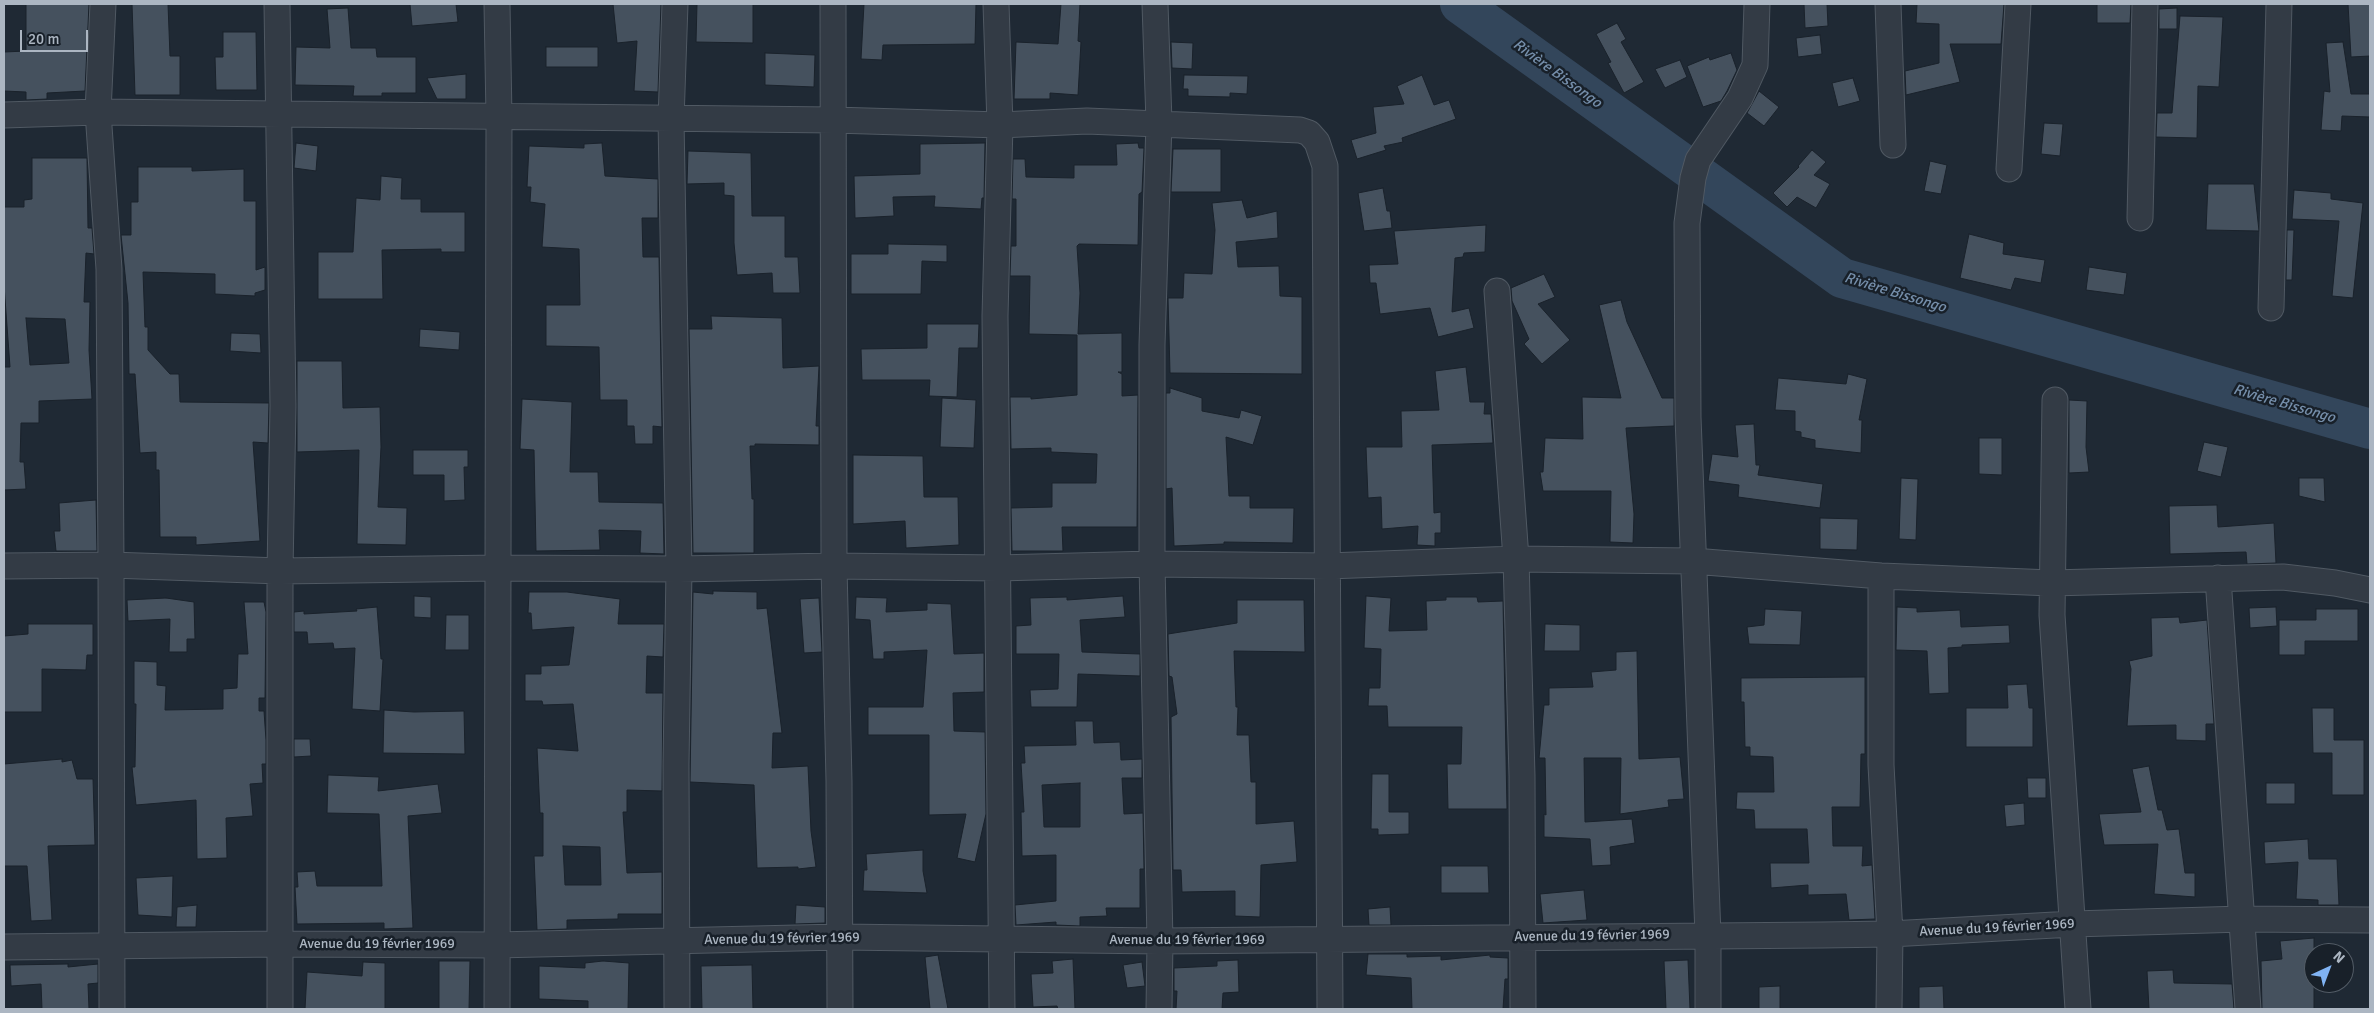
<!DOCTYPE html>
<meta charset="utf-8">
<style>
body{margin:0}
#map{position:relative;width:2374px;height:1013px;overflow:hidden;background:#1f2934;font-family:Signika,sans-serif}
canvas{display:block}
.frame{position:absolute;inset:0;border:5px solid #acb6c2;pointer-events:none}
.north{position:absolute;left:2304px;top:943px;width:50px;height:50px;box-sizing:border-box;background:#182029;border:1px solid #535c66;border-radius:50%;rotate:43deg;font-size:14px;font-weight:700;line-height:20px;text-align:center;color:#acb6c2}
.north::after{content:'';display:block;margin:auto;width:18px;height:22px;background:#80b3f3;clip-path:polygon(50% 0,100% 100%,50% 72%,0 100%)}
.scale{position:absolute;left:20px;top:30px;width:68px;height:22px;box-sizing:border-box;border:2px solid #acb6c2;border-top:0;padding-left:6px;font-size:15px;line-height:18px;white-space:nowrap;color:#acb6c2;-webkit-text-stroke:4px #182029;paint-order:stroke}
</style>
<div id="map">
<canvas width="2374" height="1013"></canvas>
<div class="frame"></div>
<div class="north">N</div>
<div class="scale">20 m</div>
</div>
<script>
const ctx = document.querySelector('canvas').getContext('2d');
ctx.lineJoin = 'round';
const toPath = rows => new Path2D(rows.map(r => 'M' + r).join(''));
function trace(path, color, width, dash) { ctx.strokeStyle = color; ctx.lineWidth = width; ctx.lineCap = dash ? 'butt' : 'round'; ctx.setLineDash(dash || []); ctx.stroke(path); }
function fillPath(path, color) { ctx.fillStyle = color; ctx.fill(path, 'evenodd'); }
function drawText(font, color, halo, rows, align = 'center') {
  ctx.font = font + ' Signika,sans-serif'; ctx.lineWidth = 5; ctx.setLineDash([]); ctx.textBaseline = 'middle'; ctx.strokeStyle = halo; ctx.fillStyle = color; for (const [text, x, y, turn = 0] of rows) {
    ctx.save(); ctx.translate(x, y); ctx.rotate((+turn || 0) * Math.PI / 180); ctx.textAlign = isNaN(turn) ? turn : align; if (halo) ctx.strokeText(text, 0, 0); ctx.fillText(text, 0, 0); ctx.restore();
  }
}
const river = toPath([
 [1460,4,1842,278,2370,429]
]);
const building = toPath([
 [26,4,89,4,85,91,47,93,47,99,26,100,26,92,4,91,4,52,26,51,26,4],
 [132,4,168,4,170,56,180,56,180,95,135,95,132,4],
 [410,4,456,4,458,22,412,26,410,4],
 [613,4,661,4,658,92,634,91,637,41,617,43,613,4],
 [697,4,753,4,753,43,696,42,697,4],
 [864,4,976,4,975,44,883,45,882,60,861,59,864,4],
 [1061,4,1080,4,1078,41,1081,42,1078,95,1050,93,1050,99,1014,99,1016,42,1058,44,1061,4],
 [1804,4,1827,4,1828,26,1805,28,1804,4],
 [1917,4,2004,4,2001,44,1950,44,1960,82,1906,95,1905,71,1939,63,1939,24,1916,23,1917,4],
 [2097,4,2131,4,2130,23,2097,23,2097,4],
 [2348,4,2370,4,2370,56,2351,57,2348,4],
 [348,8,351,48,376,48,377,57,416,57,416,93,382,93,382,96,353,96,354,86,295,85,296,47,330,48,327,9,348,8],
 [2177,8,2177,29,2159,29,2159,9,2177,8],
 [2180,16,2223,17,2219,87,2198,86,2197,138,2156,137,2157,113,2172,113,2180,16],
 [1617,23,1626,39,1621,42,1644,82,1624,93,1608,63,1611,62,1596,34,1617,23],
 [223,32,256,32,257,90,216,90,215,57,223,57,223,32],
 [1820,35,1822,54,1798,57,1796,38,1820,35],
 [1171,42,1193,43,1192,69,1172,68,1171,42],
 [2343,42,2351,94,2370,94,2370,117,2342,116,2341,131,2321,130,2324,91,2330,92,2326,43,2343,42],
 [546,47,598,47,598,67,546,67,546,47],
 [765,53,815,55,814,87,765,85,765,53],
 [1731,53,1737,70,1727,91,1721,101,1703,107,1687,66,1709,57,1710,60,1731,53],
 [1680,60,1687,77,1665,88,1655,69,1680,60],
 [466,74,466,99,437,99,427,78,466,74],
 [1184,75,1248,76,1247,94,1230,93,1230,97,1188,96,1188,89,1183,89,1184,75],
 [1422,75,1434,105,1449,100,1456,119,1402,138,1403,142,1384,146,1386,150,1357,159,1351,140,1376,133,1373,107,1404,104,1397,86,1422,75],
 [1853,78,1860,101,1838,107,1832,83,1853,78],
 [1759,91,1779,107,1764,126,1747,113,1759,91],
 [2044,123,2063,124,2060,156,2041,154,2044,123],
 [296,143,318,146,316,171,294,168,296,143],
 [602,143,605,176,658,179,658,218,642,218,643,257,659,257,662,427,653,426,653,444,635,444,634,426,627,426,627,400,600,400,599,347,546,346,546,305,580,305,579,249,542,247,545,204,530,202,531,187,527,187,529,146,584,148,584,144,602,143],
 [985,143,984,198,982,198,981,209,934,207,935,196,893,197,894,216,855,218,854,176,920,174,920,144,985,143],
 [1138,143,1139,148,1144,148,1142,192,1139,194,1138,245,1079,244,1077,246,1080,293,1078,334,1122,333,1122,372,1118,372,1122,374,1122,396,1138,395,1137,527,1062,527,1063,551,1012,551,1011,508,1052,507,1052,483,1096,483,1097,454,1051,452,1051,448,1011,449,1010,397,1031,397,1031,399,1077,395,1077,335,1029,334,1030,276,1010,276,1011,246,1016,246,1016,199,1012,199,1013,159,1025,159,1026,177,1074,178,1074,165,1117,165,1116,144,1138,143],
 [1173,149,1221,149,1221,192,1171,192,1173,149],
 [1812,150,1826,162,1814,175,1830,184,1816,208,1797,197,1787,207,1773,193,1799,167,1798,166,1812,150],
 [688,151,751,153,752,216,785,216,785,257,798,257,800,293,773,293,772,273,737,275,734,243,734,196,724,195,724,183,687,184,688,151],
 [32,158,87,158,88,228,92,228,94,254,86,253,84,302,90,302,89,350,92,399,39,401,39,423,21,423,20,462,24,462,26,489,4,490,4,367,10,367,4,285,4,207,24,207,24,200,32,199,32,158],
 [26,318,65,319,69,363,30,365,26,318],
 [1930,161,1947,165,1941,194,1924,191,1930,161],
 [138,167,192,167,192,171,244,169,244,201,256,201,256,270,265,267,265,290,255,293,255,296,215,294,215,274,143,272,145,327,148,327,148,350,170,374,179,374,180,402,269,403,268,443,253,442,260,541,196,545,196,537,160,537,159,470,156,470,156,452,140,453,135,374,129,374,128,303,121,235,131,235,131,202,138,202,138,167],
 [381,176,402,178,401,199,421,199,421,212,465,212,465,252,441,252,441,249,382,250,383,299,318,299,318,252,353,252,356,198,380,200,381,176],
 [2208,184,2254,184,2259,231,2206,230,2208,184],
 [1383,188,1387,211,1390,211,1392,228,1364,231,1358,193,1383,188],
 [2294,190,2331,193,2331,199,2363,203,2353,298,2332,296,2339,221,2292,219,2294,190],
 [1242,200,1247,218,1277,211,1278,238,1236,242,1238,267,1279,266,1280,296,1302,297,1302,374,1170,373,1168,298,1183,298,1184,273,1212,274,1215,230,1212,203,1242,200],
 [1486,225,1485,252,1464,253,1463,257,1455,258,1452,312,1469,308,1474,328,1438,337,1430,308,1380,314,1376,283,1370,283,1369,265,1398,264,1394,231,1486,225],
 [2287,230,2294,230,2292,280,2286,280,2287,230],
 [1969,234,2004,243,2003,254,2045,260,2041,283,2015,278,2011,290,1960,278,1969,234],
 [888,244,947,245,947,262,922,261,921,294,851,294,851,254,888,254,888,244],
 [2089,267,2127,273,2124,295,2086,290,2089,267],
 [1544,274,1555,297,1538,304,1570,340,1542,364,1524,344,1529,339,1512,301,1511,288,1544,274],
 [1621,300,1627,322,1662,398,1674,398,1674,426,1626,428,1634,514,1633,543,1610,542,1611,491,1543,491,1540,472,1543,472,1545,438,1583,439,1582,397,1621,398,1599,305,1621,300],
 [711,316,782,318,783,368,819,366,816,426,819,426,819,445,755,444,755,446,750,446,752,499,754,499,754,553,693,553,689,329,712,329,711,316],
 [927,324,979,324,978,348,959,348,957,397,929,396,930,380,862,380,861,349,927,348,927,324],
 [420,329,460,332,459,350,419,347,420,329],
 [231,333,260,334,261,353,230,351,231,333],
 [297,361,342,361,343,408,380,407,381,447,378,507,407,508,406,545,357,544,359,450,297,452,297,361],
 [1466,367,1470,402,1485,402,1484,414,1491,414,1493,443,1432,445,1434,513,1441,512,1441,533,1435,533,1435,546,1417,545,1418,526,1382,529,1381,497,1368,498,1366,447,1402,447,1401,411,1439,410,1435,371,1466,367],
 [1848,374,1867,379,1859,420,1862,420,1861,453,1815,448,1815,440,1801,437,1801,432,1795,431,1795,411,1775,410,1778,378,1846,384,1848,374],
 [1170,388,1202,398,1202,411,1239,418,1241,410,1262,416,1253,445,1226,437,1229,496,1250,496,1250,508,1294,508,1293,543,1224,542,1224,544,1174,546,1172,488,1166,489,1166,393,1170,393,1170,388],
 [942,398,976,400,974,448,940,447,942,398],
 [522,399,572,402,570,472,598,472,599,502,663,503,664,554,640,553,641,531,599,530,600,550,536,551,534,450,520,449,522,399],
 [2069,400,2087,401,2086,447,2089,472,2069,473,2069,400],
 [1754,424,1756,465,1760,465,1758,475,1823,484,1820,508,1738,497,1739,485,1708,481,1712,454,1738,457,1735,425,1754,424],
 [1979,438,2002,438,2002,475,1979,474,1979,438],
 [2204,442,2228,447,2221,477,2197,471,2204,442],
 [413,450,468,450,468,467,464,467,465,500,444,501,444,475,413,475,413,450],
 [853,455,923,456,924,497,958,497,959,545,906,548,905,521,853,524,853,455],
 [1901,478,1918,479,1916,540,1899,539,1901,478],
 [2299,478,2324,478,2325,502,2299,496,2299,478],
 [96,500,97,551,56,551,54,531,60,531,59,503,96,500],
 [2217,505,2218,527,2274,523,2276,563,2247,564,2246,552,2170,554,2169,506,2217,505],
 [1820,518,1858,519,1857,550,1820,549,1820,518],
 [713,591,757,592,757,609,767,608,782,733,773,733,772,768,808,766,811,831,816,867,798,869,798,867,757,868,754,785,690,782,693,592,713,594,713,591],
 [529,592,567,592,620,599,618,624,664,624,663,657,647,656,646,693,663,693,662,791,627,790,627,812,623,812,627,873,662,872,662,914,618,914,618,919,567,920,567,929,537,930,534,856,543,856,543,813,540,813,537,748,578,751,573,704,543,705,542,701,525,701,525,674,541,674,541,666,569,665,574,627,532,630,531,613,528,613,529,592],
 [563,846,600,847,601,885,565,885,563,846],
 [414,596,431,597,431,618,414,617,414,596],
 [1123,596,1125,617,1080,620,1082,652,1140,654,1140,676,1078,674,1077,707,1031,707,1030,690,1058,689,1059,654,1016,654,1016,626,1031,625,1030,598,1067,597,1067,600,1123,596],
 [1366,596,1391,598,1389,631,1427,630,1426,601,1446,600,1446,597,1477,597,1478,602,1503,601,1507,809,1448,809,1447,764,1461,764,1462,727,1388,727,1387,706,1368,706,1369,688,1380,688,1381,649,1364,648,1366,596],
 [856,597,887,598,886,612,927,610,927,603,951,604,954,654,984,653,984,692,953,693,954,731,985,732,986,814,975,862,957,858,966,814,929,815,929,735,868,735,868,707,923,707,927,650,884,652,884,659,873,659,870,620,855,619,856,597],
 [166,598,194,602,195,639,187,639,187,652,169,652,170,619,128,621,127,600,166,598],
 [819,598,822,652,804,653,800,599,819,598],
 [1237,600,1304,600,1305,652,1234,651,1236,707,1238,707,1237,735,1249,735,1251,782,1256,782,1256,824,1294,821,1297,862,1261,865,1260,917,1235,916,1235,891,1182,892,1181,870,1173,870,1171,717,1177,714,1172,677,1169,676,1168,634,1237,623,1237,600],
 [244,602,264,602,266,612,265,698,259,698,259,711,264,711,266,740,266,764,262,764,263,783,250,784,253,816,226,818,227,858,197,859,196,800,136,805,132,767,135,767,136,704,134,704,134,661,157,662,157,685,166,686,165,710,223,709,223,689,237,688,238,654,248,654,244,602],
 [377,607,381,659,383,659,380,711,352,709,355,648,334,649,333,643,308,644,307,632,294,632,294,612,304,611,304,614,357,611,356,609,377,607],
 [1897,607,1917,608,1917,612,1960,610,1961,627,2009,625,2010,643,1962,645,1962,647,1948,648,1949,693,1929,694,1927,651,1896,650,1897,607],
 [2276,607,2277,626,2250,628,2249,608,2276,607],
 [1765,609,1802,611,1800,645,1749,644,1747,627,1764,625,1765,609],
 [2316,609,2358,609,2358,641,2305,641,2305,655,2279,655,2279,620,2316,620,2316,609],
 [446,615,469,615,469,650,445,650,446,615],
 [2179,617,2180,623,2207,620,2214,724,2206,724,2206,741,2176,740,2176,725,2127,726,2131,669,2129,661,2152,656,2151,618,2179,617],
 [28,624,93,624,93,655,87,655,86,670,42,669,42,712,4,712,4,636,28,634,28,624],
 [1545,624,1580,625,1580,651,1544,651,1545,624],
 [1637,651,1639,759,1680,757,1684,799,1668,800,1669,807,1620,814,1621,758,1584,758,1585,822,1632,819,1635,843,1610,847,1611,865,1592,866,1590,839,1544,837,1544,814,1546,815,1545,758,1539,758,1544,705,1549,705,1549,688,1593,687,1591,672,1616,670,1616,652,1637,651],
 [1865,677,1865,754,1861,754,1860,807,1832,807,1833,846,1863,846,1862,866,1872,865,1875,919,1849,920,1846,894,1808,895,1808,885,1771,888,1770,863,1809,863,1807,829,1755,829,1754,810,1736,809,1737,792,1774,792,1773,757,1750,756,1750,747,1745,747,1744,702,1741,702,1741,678,1865,677],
 [2027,684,2029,708,2033,708,2033,747,1966,747,1966,708,2008,708,2007,685,2027,684],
 [2312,708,2334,708,2334,740,2364,740,2364,795,2332,795,2332,753,2313,753,2312,708],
 [384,710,414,712,464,711,465,754,383,753,384,710],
 [1075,721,1093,721,1094,743,1120,742,1121,760,1142,759,1142,778,1122,778,1124,814,1143,813,1144,869,1140,869,1140,908,1106,908,1107,916,1080,917,1080,926,1056,925,1056,922,1016,925,1015,905,1056,901,1056,855,1022,856,1021,812,1024,812,1021,763,1025,763,1024,746,1076,745,1075,721],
 [1080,783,1080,827,1044,827,1042,785,1080,783],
 [294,739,310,739,311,756,294,757,294,739],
 [62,759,62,762,72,760,77,779,93,779,95,845,48,846,52,920,31,921,27,866,4,866,4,764,62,759],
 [2149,766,2158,810,2162,810,2167,830,2179,829,2185,873,2195,873,2195,897,2154,894,2158,844,2104,845,2099,814,2141,812,2132,769,2149,766],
 [1372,774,1389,774,1389,812,1409,812,1409,834,1378,835,1378,829,1371,829,1372,774],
 [328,775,379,777,378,791,438,784,442,813,408,816,413,928,384,929,384,923,297,924,295,887,298,887,297,872,315,871,317,886,382,886,379,814,327,813,328,775],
 [2027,778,2046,778,2046,798,2028,798,2027,778],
 [2266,783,2295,783,2295,804,2266,804,2266,783],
 [2024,803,2025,825,2006,827,2004,805,2024,803],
 [2308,839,2309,859,2337,859,2339,905,2318,905,2318,900,2296,899,2298,862,2265,864,2264,842,2308,839],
 [923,850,923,871,927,893,863,891,864,870,867,870,866,854,923,850],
 [1441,866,1488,866,1489,893,1441,893,1441,866],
 [173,876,172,917,138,915,136,878,173,876],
 [1584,890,1587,920,1543,923,1540,894,1584,890],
 [197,905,196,927,176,927,177,907,197,905],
 [796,905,825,907,825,923,795,924,796,905],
 [1390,907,1391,925,1369,925,1368,909,1390,907],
 [2314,938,2314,1009,2262,1009,2261,961,2282,959,2280,941,2314,938],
 [1368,954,1407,954,1407,957,1441,956,1441,960,1490,955,1490,957,1508,958,1508,979,1505,979,1503,1009,1412,1009,1411,978,1366,975,1368,954],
 [938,955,948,1009,930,1009,925,957,938,955],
 [1073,959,1075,1009,1058,1009,1057,1006,1033,1007,1031,974,1053,973,1052,961,1073,959],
 [1238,960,1239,992,1223,993,1222,1009,1176,1009,1177,991,1174,991,1174,968,1217,966,1217,961,1238,960],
 [1688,960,1690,1009,1666,1009,1664,961,1688,960],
 [439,961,470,961,469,1009,439,1009,439,961],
 [603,961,629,963,628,1009,588,1009,588,1001,539,999,539,966,585,968,585,963,603,961],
 [363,962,385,963,385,1009,305,1009,307,972,362,976,363,962],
 [1142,962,1145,986,1127,988,1123,965,1142,962],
 [68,964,68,967,98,964,98,983,88,984,89,1009,42,1009,41,984,11,986,10,965,68,964],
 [752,965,753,1009,702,1009,701,966,752,965],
 [2173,970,2174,983,2232,984,2234,1009,2149,1009,2147,971,2173,970],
 [1780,986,1780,1009,1759,1009,1759,987,1780,986],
 [1943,986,1944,1009,1919,1009,1919,987,1943,986]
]);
const minor = toPath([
 [103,4,98,112,109,269,111,565,112,1009],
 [277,4,283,406,280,571,280,1009],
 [675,4,671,120,679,569,676,764,677,1009],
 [833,4,834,566,839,781,840,1009],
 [996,4,1000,125,995,316,1002,1009],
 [1155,4,1159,122,1152,345,1152,564,1160,941,1159,1009],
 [1888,4,1893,145],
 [4,115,98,112,834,120,1000,125,1087,121,1300,130,1309,133,1317,142,1325,166,1330,1009],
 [2009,169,2018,4],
 [2140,218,2145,4],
 [1497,291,1516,559,1522,776,1523,1009],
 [2271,308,2279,4],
 [2055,400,2052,615,2078,1009],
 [4,566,111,565,280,571,498,568,679,569,834,566,998,568,1152,564,1328,566,1516,559,1693,561,1881,576,2051,583,2283,577,2335,583,2370,590],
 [1881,576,1881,765,1890,934,1889,1009],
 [2218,578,2248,1009],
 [4,947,279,944,496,945,840,937,1160,941,1822,935,1890,934,2073,924,2243,919,2370,920],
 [497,1009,499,117,497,4],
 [1708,1009,1708,935,1688,417,1687,223,1693,178,1698,160,1740,98,1755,65,1757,4]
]);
const streetNames = [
 ["Avenue du 19 février 1969",1997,928,-3],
 ["Avenue du 19 février 1969",1592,936,-1],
 ["Avenue du 19 février 1969",782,939,-1],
 ["Avenue du 19 février 1969",1187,940],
 ["Avenue du 19 février 1969",377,944]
];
const waterNames = [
 ["Rivière Bissongo",1557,74,36],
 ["Rivière Bissongo",1895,293,17],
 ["Rivière Bissongo",2284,404,16]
];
trace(river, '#33465b', 40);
fillPath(building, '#45515e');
trace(building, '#1a222b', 1);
trace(minor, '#505963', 27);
trace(minor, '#333b45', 25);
drawText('14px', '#acb6c2', '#182029', streetNames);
drawText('italic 15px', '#758eaa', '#182029', waterNames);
</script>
